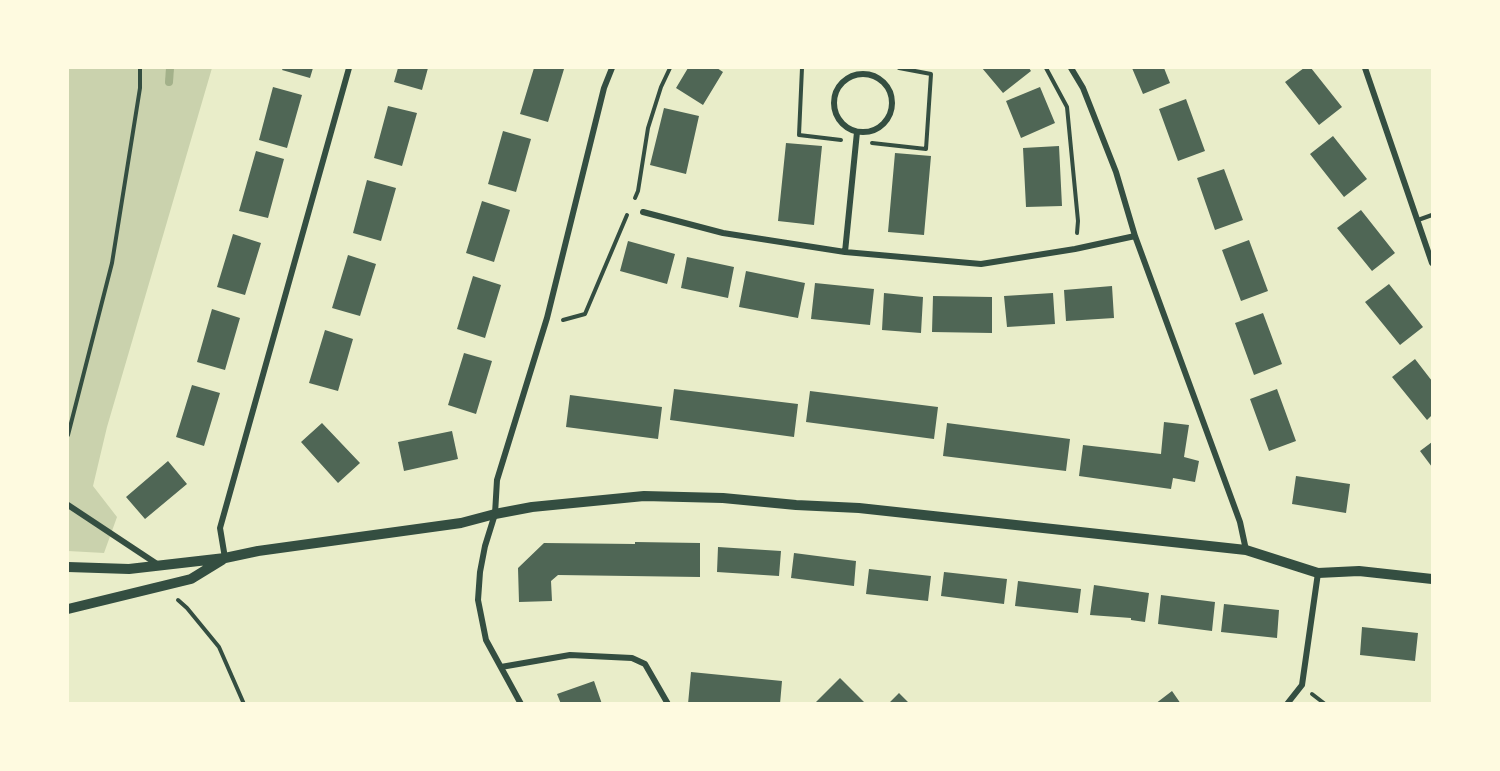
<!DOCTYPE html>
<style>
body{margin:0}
#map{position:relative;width:1500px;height:771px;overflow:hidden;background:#e9edc9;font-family:Manrope,sans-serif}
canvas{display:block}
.frame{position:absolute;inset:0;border:69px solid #fefae0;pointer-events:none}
</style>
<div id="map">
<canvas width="1500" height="771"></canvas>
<div class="frame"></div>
</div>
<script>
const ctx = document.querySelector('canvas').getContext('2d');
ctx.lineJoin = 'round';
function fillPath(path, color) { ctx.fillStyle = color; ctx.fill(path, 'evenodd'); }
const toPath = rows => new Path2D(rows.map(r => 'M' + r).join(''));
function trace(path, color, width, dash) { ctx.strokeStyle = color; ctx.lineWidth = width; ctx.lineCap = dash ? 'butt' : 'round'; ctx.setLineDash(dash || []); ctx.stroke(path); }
const green = toPath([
 [68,68,212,68,107,427,93,486,117,517,104,553,68,551]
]);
const stream = toPath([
 [169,82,170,68]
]);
const building = toPath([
 [283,68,313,68,310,78,282,70],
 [398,68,428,68,422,90,394,82],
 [534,68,564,69,548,122,520,114],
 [688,68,717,68,723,72,703,105,676,88],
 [982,68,1029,68,1031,71,1003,93],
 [1132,68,1164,68,1170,83,1143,94],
 [1304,68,1311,68,1342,107,1319,125,1285,82],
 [273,87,302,95,287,148,259,140],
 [1040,87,1055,123,1021,138,1006,101],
 [1186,99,1205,151,1178,161,1159,109],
 [388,106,417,113,402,166,374,158],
 [664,108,699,116,686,174,650,165],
 [503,131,531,139,516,192,488,184],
 [1333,136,1367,179,1344,197,1310,154],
 [786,143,822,146,814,225,778,221],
 [1059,146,1062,206,1026,207,1023,148],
 [256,151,284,159,268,218,239,211],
 [895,153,931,156,924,235,888,232],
 [1224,169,1243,220,1215,230,1197,178],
 [367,180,396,188,381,241,353,233],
 [482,201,510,210,494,262,466,253],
 [1361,210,1395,253,1372,271,1337,228],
 [233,234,261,243,245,295,217,287],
 [1249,240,1268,291,1241,301,1222,250],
 [628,241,675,254,667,284,620,271],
 [348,255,376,264,360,316,332,308],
 [687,257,734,267,728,298,681,288],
 [746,271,805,283,798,318,739,307],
 [473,276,501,285,485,338,457,329],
 [815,283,874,289,870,325,811,319],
 [1389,284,1423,327,1400,345,1365,302],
 [1112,286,1114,318,1066,321,1064,290],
 [884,293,923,297,921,333,882,330],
 [1053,293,1055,324,1007,327,1004,296],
 [933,296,992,297,992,333,932,332],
 [212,309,240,318,225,370,197,362],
 [1263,313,1282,364,1254,375,1235,323],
 [325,330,353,339,338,391,309,383],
 [464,353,492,361,476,414,448,405],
 [1415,359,1432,381,1432,415,1427,420,1392,377],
 [192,385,220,393,204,446,176,437],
 [674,389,798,404,794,437,670,420],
 [1277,389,1296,441,1269,451,1250,399],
 [810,391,938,407,934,439,806,422],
 [570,395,662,407,658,439,566,427],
 [1164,422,1189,425,1184,457,1199,461,1195,482,1173,478,1171,489,1079,476,1083,445,1161,454],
 [322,423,360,463,338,483,301,442],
 [947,423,1070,439,1066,471,943,456],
 [452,431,458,459,404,471,398,442],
 [1432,442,1432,467,1420,451],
 [168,461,187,484,145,519,126,497],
 [1296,476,1350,484,1346,513,1292,504],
 [635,542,700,543,700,577,558,575,551,581,552,601,519,602,518,568,544,543,635,544],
 [718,547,781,551,779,576,717,572],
 [794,553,856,561,854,586,791,578],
 [869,569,931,576,928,601,866,594],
 [944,572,1007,579,1004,604,941,596],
 [1018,581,1081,589,1078,613,1015,606],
 [1094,585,1149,593,1145,622,1131,620,1131,618,1090,615],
 [1161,595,1215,602,1212,631,1158,624],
 [1224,604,1279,610,1277,638,1221,632],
 [1362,627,1418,633,1415,661,1360,655],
 [691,672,782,681,780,704,688,704],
 [840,678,866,704,814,704],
 [594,681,602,704,561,704,557,694],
 [1172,691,1181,704,1155,704],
 [899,693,910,704,888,704]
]);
const path = toPath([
 [802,68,799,135,841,140],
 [1046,68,1067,107,1078,221,1077,233],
 [872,143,926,149,931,74,899,68],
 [635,198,638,191,648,128,661,87,670,68],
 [563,320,585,314,627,215],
 [68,435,112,263,140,88,140,68],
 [178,600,187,608,219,647,244,704],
 [1312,694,1325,704],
 [344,704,359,704]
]);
const service = toPath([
 [1418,220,1432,215]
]);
const minor = toPath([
 [1071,68,1083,88,1116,172,1135,236,1240,522,1246,550],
 [1365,68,1432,263],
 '834 103a29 29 0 1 1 58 0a29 29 0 1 1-58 0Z',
 [643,212,723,233,845,252,981,264,1075,249,1135,236],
 [845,252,857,132],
 [68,505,157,564],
 [225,558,220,528,349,68],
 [501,667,570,655,632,658,645,664,668,704],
 [521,704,486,640,478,600,480,572,485,546,495,514,497,480,547,318,604,88,612,68],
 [1287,704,1302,685,1318,573]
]);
const tertiary = toPath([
 [68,567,129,569,225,558,258,551,461,523,495,514,532,507,644,496,723,498,796,505,859,508,1246,550,1318,573,1359,571,1432,579],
 [68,609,191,579,222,560]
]);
fillPath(green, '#cad2ad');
trace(stream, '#a3b18a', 8);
fillPath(building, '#4f6655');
trace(path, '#344e41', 4);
trace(service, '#344e41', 4.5);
trace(minor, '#344e41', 6);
trace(tertiary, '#344e41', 10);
</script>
